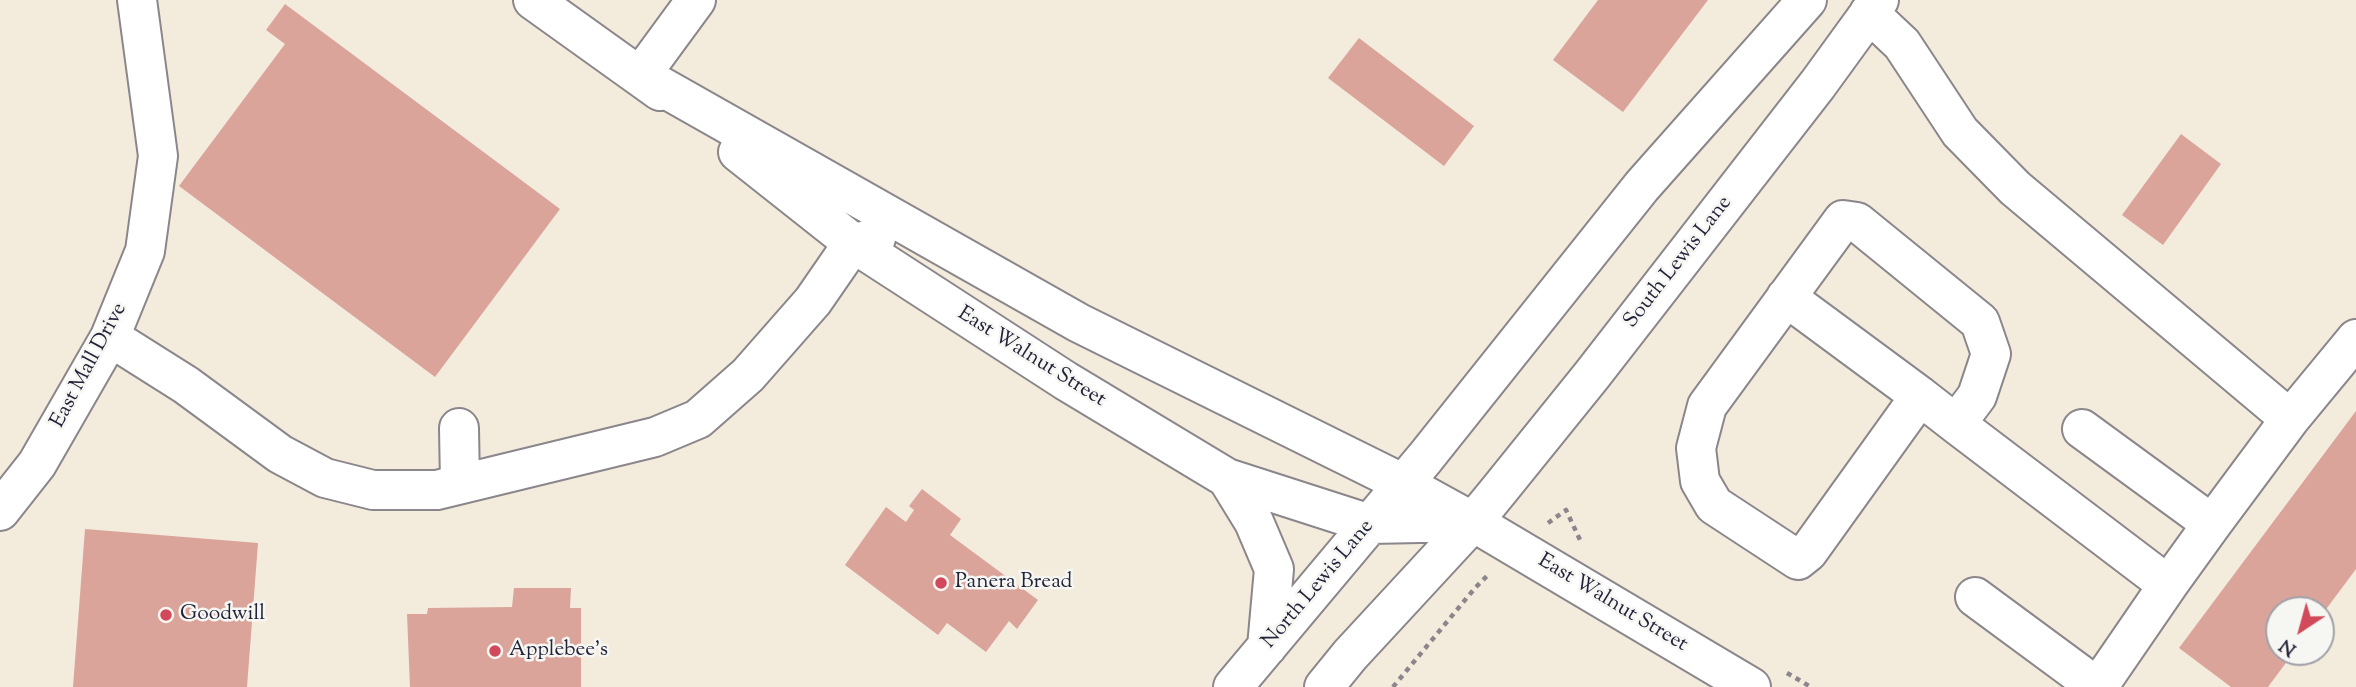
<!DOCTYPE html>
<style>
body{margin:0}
#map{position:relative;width:2356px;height:687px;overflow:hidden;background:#f3ebdb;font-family:"Sorts Mill Goudy",serif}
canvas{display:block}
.north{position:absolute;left:2265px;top:596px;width:70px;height:70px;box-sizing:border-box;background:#f6f6f2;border:2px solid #a1a1a9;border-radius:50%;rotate:216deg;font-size:19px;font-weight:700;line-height:28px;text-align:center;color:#22223b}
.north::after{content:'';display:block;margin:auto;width:24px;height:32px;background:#d1495b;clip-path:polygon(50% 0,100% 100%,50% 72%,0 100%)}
</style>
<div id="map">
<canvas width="2356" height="687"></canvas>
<div class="north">N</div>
</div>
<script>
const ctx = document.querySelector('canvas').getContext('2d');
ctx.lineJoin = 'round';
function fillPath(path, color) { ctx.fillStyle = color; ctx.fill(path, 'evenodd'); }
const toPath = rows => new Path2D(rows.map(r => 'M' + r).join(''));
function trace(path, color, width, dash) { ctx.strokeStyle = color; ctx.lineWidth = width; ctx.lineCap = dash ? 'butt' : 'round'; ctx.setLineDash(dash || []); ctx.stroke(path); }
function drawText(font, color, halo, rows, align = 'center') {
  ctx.font = font + ' "Sorts Mill Goudy",serif'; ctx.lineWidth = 5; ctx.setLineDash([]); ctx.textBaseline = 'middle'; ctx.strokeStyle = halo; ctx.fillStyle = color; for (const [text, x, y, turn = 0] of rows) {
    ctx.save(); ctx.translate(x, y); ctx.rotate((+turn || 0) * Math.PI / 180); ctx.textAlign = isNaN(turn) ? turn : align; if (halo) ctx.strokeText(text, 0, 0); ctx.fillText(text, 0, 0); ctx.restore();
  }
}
const building = toPath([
 [1598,0,1708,0,1623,112,1553,60],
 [285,4,560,209,435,377,179,186,285,44,266,30],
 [1359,38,1474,126,1444,166,1328,78],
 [2181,134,2221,164,2163,245,2122,215],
 [2356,411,2356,569,2321,616,2321,610,2279,610,2279,652,2294,652,2268,687,2231,687,2179,648],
 [922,489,961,519,950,535,1038,600,1017,629,1009,621,986,652,947,623,938,635,845,565,886,507,906,522,914,510,909,506],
 [85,529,258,543,247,687,73,687],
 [514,588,571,588,570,608,581,608,581,687,410,687,407,614,427,614,428,608,512,607]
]);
const path = toPath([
 [1548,523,1566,510,1581,542],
 [1787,673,1811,687],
 [1393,687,1475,588,1489,574]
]);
const minor = toPath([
 [533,0,660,91],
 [1869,13,1902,44,1960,132,2015,188,2290,419],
 [641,75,1079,323,1404,484,1473,522,1751,687],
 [641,75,696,0],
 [738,152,853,243,1066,381,1227,478,1370,524,1471,522],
 [1786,297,1920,396],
 [110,337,186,385,280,454,325,478,373,490,437,490,655,437,698,419,748,375,813,301,853,243,876,238],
 [1956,424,1977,396,1991,354,1980,322,1857,222,1843,220,1707,406,1696,448,1700,481,1714,505,1798,560,1808,552,1920,396,1956,424,2168,585],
 [459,428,460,484],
 [2082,429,2212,524],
 [1227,478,1254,522,1274,569,1267,647],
 [0,511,37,464,110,337,145,251,158,156,137,0],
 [1975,597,2097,687],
 [1233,687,1425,458,1642,186,1807,0],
 [1324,687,1350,655,1473,522,1500,489,1592,375,1818,84,1879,0],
 [2098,687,2168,585,2212,524,2290,419,2356,339]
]);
const markers = [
 [941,583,7,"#d1495b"],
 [166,615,7,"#d1495b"],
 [495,651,7,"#d1495b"]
];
const streetNames = [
 ["South Lewis Lane",1679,263,-52],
 ["East Walnut Street",1031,358,32],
 ["East Mall Drive",90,366,-62],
 ["North Lewis Lane",1319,585,-50],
 ["East Walnut Street",1612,604,31]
];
const poiNames = [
 ["Panera Bread",955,583],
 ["Goodwill",180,615],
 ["Applebee's",509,651]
];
fillPath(building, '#daa49b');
trace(minor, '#8a868b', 42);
trace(path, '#8a868b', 4.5, [5, 5]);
trace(minor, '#fff', 38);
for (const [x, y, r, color] of markers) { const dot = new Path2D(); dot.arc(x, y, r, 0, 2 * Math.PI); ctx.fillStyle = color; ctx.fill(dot); trace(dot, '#f6f6f2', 2.5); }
drawText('21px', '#22223b', '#f6f6f2', streetNames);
drawText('21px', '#22223b', '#f6f6f2', poiNames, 'left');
</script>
